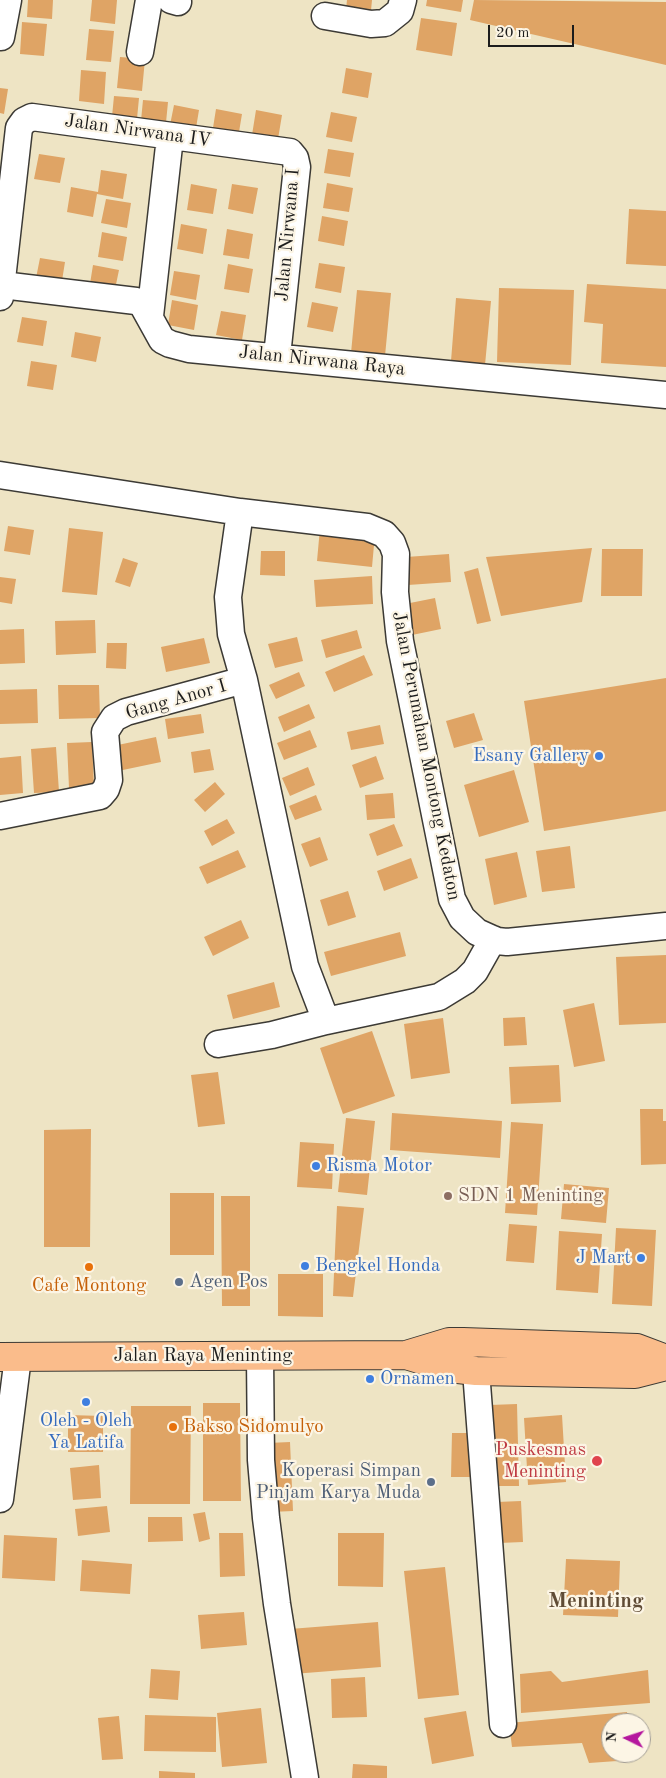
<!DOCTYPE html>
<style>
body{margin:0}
#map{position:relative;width:666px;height:1778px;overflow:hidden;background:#eee4c4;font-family:"Old Standard TT",serif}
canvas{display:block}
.north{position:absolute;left:601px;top:1713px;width:50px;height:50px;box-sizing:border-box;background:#fcf5e5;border:1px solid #a29e95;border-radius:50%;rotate:274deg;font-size:14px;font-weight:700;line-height:20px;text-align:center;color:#1c1c1c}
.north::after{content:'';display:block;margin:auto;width:18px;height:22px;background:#b5179e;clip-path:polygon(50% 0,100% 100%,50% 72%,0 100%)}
.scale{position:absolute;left:488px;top:25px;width:86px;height:22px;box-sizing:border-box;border:2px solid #1c1c1c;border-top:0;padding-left:6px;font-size:15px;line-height:18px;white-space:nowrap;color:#1c1c1c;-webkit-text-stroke:4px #fcf5e5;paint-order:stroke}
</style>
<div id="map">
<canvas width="666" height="1778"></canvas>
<div class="north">N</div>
<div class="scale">20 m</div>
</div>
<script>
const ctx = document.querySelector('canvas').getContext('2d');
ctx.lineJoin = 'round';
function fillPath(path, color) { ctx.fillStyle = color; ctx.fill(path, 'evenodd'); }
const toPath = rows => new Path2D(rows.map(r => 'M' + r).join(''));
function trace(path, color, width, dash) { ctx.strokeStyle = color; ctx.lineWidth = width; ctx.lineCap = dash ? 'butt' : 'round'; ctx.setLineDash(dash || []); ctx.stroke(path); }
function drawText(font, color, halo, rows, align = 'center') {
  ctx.font = font + ' "Old Standard TT",serif'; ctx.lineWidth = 4.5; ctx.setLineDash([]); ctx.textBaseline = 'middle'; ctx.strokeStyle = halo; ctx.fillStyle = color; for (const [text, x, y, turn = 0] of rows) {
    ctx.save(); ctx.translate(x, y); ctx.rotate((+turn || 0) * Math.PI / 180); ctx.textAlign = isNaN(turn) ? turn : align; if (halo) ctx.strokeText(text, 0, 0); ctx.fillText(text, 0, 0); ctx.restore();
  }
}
const building = toPath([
 [28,0,53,0,52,19,27,17],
 [92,0,117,0,115,24,90,21],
 [347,0,372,0,370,21,345,18],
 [427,0,463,0,461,12,426,6],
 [474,0,666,2,666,65,470,20],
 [421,18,457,23,452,56,416,50],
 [22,22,47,24,44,56,20,54],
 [89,29,114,31,111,62,86,60],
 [120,57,145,59,142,91,117,88],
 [346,68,372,73,368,98,342,93],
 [81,70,106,72,104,104,79,101],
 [0,88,8,89,4,114,0,113],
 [114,96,139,98,136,129,111,127],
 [143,100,168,102,165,133,140,131],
 [174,105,199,110,195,134,169,130],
 [216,109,242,114,238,138,212,134],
 [256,110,282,115,278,139,252,135],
 [331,112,357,117,352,142,326,137],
 [328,149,354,153,350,177,324,173],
 [39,154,65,158,60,183,34,179],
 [101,170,127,174,123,199,97,194,93,217,67,212,71,187,98,192],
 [327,183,353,188,349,212,323,208],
 [191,184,217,189,213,214,187,210],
 [232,184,258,188,253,214,228,209],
 [106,199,131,203,127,228,101,223],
 [629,209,666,211,666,266,626,264],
 [322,216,348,221,344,246,318,241],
 [181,224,207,229,203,254,177,249],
 [227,229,253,234,249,259,223,255],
 [102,232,127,237,123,261,98,257],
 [40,258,65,262,61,287,35,283],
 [319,263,345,267,341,293,315,288],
 [228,264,253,269,249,293,224,289],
 [93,265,119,270,114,294,89,290],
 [174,271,200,275,196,300,170,295],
 [587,284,666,289,666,367,601,363,603,324,584,322],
 [499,288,574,290,571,365,497,362],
 [357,290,391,293,385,356,351,353],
 [456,298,491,301,485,365,451,361],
 [172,300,198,305,194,330,168,325],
 [312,302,338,307,333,332,307,327],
 [221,311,246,315,242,340,216,335],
 [22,317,47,321,43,346,17,342],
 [75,332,101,337,96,362,71,357],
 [31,361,57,365,53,390,27,386],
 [8,526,34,530,30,555,4,551],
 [69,528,103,532,97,595,62,592],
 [320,528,375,534,372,567,317,561],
 [592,548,582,602,501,616,486,557],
 [602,549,643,549,642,596,601,596],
 [261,551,285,551,285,576,260,575],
 [449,554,451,582,408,585,406,557],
 [123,558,138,563,130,587,115,582],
 [478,568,491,621,477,624,464,572],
 [372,576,373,604,316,607,314,580],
 [0,577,16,579,12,604,0,602],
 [435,598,441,629,412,635,405,604],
 [95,620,96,653,56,655,55,621],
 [24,629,25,663,0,664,0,630],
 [357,630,362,648,326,658,321,640],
 [297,637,303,661,275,668,268,644],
 [204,638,210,663,166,672,161,647],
 [107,643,127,643,126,669,106,668],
 [364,655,373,675,334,692,325,672],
 [299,672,305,686,276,699,269,685],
 [666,678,666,811,544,831,524,701],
 [58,685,99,685,100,718,59,719],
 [37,689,38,723,0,724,0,690],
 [309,704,315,718,284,732,278,717],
 [474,713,483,740,454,748,446,721],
 [201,714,204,733,168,739,165,719],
 [380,725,384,744,351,750,347,732],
 [310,730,317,747,284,760,277,743],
 [156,737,161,762,118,771,113,746],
 [92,742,94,787,69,788,67,743],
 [56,747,59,792,34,793,31,749],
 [210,749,214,770,194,773,191,752],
 [21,756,23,793,0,795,0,758],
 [376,756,384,779,360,788,352,765],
 [308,767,315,785,290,796,282,778],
 [514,770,529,822,479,837,464,785],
 [215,782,225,794,205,812,194,800],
 [393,793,395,818,367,820,365,795],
 [316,795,322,810,295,820,289,806],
 [227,819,235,833,212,846,204,831],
 [394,824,403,846,377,856,369,834],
 [320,837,328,860,310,867,301,844],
 [570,846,575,888,542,892,536,851],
 [238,850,246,867,207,884,199,867],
 [517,852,527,897,494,905,485,859],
 [411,858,418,878,384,891,377,871],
 [348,891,356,917,328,926,320,900],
 [241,920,249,938,213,956,204,937],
 [400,932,406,956,331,976,324,952],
 [666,955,666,1023,619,1025,616,957],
 [274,982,280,1007,233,1019,227,995],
 [594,1003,605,1061,574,1067,563,1010],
 [525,1017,527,1045,504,1046,503,1018],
 [443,1018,450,1073,411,1079,404,1024],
 [372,1031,395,1096,343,1114,320,1048],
 [559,1065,561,1102,511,1104,509,1067],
 [218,1072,225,1124,198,1127,191,1075],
 [640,1109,663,1109,663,1121,666,1121,666,1164,641,1165],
 [392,1113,502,1121,500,1158,390,1150],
 [346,1118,375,1121,367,1195,338,1192],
 [511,1122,543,1124,537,1215,505,1213],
 [91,1129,90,1247,44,1247,44,1130],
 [300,1142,334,1144,332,1189,297,1187],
 [564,1184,609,1188,606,1223,561,1219],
 [170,1193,214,1193,214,1255,170,1255],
 [221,1196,250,1196,250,1306,222,1306],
 [337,1206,364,1208,353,1297,333,1296],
 [509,1224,537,1226,534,1263,506,1261],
 [616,1228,656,1230,652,1306,612,1304],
 [559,1231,602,1234,598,1293,556,1290],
 [278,1274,323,1274,323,1317,278,1316],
 [203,1403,240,1403,241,1501,203,1501],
 [517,1404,519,1486,492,1486,490,1405],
 [131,1406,191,1406,190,1504,130,1504],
 [68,1415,103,1416,103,1452,68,1452],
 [562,1415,566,1482,528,1485,524,1418],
 [452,1433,478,1433,479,1477,451,1477],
 [290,1442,293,1511,271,1512,268,1443],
 [99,1465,101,1498,73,1500,70,1468],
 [521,1501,523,1542,499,1543,497,1502],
 [107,1506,110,1532,78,1536,75,1509],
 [205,1512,210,1539,199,1542,193,1514],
 [148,1517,182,1517,183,1541,148,1542],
 [219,1533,243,1533,245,1576,220,1577],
 [338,1533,384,1533,383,1587,338,1586],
 [4,1535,57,1538,55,1581,2,1578],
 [566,1559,620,1561,618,1617,563,1615],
 [82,1560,132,1564,130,1594,80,1591],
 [445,1567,459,1695,418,1699,404,1571],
 [244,1612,247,1645,201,1649,198,1615],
 [378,1622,381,1667,293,1674,290,1629],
 [151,1669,180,1671,178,1700,149,1698],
 [648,1670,650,1703,521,1713,520,1674,551,1671,562,1682],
 [365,1677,367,1717,332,1718,331,1679],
 [261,1708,267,1763,222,1767,217,1713],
 [466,1711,474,1756,432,1764,424,1718],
 [627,1712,628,1723,611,1723,611,1753,630,1753,631,1760,589,1763,582,1743,512,1747,509,1723],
 [145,1715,216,1717,216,1752,144,1751],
 [119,1716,123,1759,102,1760,98,1718],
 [353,1764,387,1766,387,1778,352,1778],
 [159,1771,195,1773,195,1778,159,1778]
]);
const minor = toPath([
 [171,0,178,2],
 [325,16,371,24,385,23,400,11,403,0],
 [1,37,8,0],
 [140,52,149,0],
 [2,285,136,301,142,304,162,340,170,344,189,349,666,395],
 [0,297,19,128,24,121,32,117,290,152,295,158,297,167,277,356],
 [150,316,170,137],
 [0,475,240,512,367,527,384,534,392,543,396,554,395,592,400,641,452,899,462,918,477,932,497,941,507,942,666,926],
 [240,512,228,597,231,634,244,680,305,966,326,1021,439,997,465,981,475,971,493,939],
 [0,816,100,796,106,789,109,780,105,732,114,718,126,712,244,680],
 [218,1044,272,1035,326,1021],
 [260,1356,261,1460,266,1518,277,1604,305,1778],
 [476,1371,503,1724],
 [0,1499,18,1357]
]);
const trunk = toPath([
 [406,1355,449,1342,463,1342,637,1348,666,1359],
 [0,1357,406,1355,449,1368,476,1371,635,1374,666,1366]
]);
const markers = [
 [599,756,5,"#3f7fe0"],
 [316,1166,5,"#3f7fe0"],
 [448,1196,5,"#8d6e63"],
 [641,1258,5,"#3f7fe0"],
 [305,1266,5,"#3f7fe0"],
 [89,1267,5,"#e8710a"],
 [179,1282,5,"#5c6f8a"],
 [370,1379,5,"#3f7fe0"],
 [86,1402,5,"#3f7fe0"],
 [173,1427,5,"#e8710a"],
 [597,1461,6,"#e0444e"],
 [431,1482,5,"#5c6f8a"]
];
const streetNames = [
 ["Jalan Nirwana IV",138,131,8],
 ["Jalan Nirwana I",288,235,-85],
 ["Jalan Nirwana Raya",322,361,6],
 ["Gang Anor I",176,700,-16],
 ["Jalan Perumahan Montong Kedaton",426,756,79],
 ["Jalan Raya Meninting",203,1356]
];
const shopNames = [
 ["Esany Gallery",589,756,"right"],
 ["Risma Motor",326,1166],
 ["J Mart",631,1258,"right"],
 ["Bengkel Honda",315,1266],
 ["Ornamen",380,1379],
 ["Oleh - Oleh",86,1421,"center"],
 ["Ya Latifa",86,1443,"center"]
];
const educationNames = [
 ["SDN 1 Meninting",458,1196]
];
const serviceNames = [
 ["Agen Pos",189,1282],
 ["Koperasi Simpan",421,1471,"right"],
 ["Pinjam Karya Muda",421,1493,"right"]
];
const foodNames = [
 ["Cafe Montong",89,1286],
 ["Bakso Sidomulyo",183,1427,"left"]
];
const healthNames = [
 ["Puskesmas",586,1450],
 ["Meninting",586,1472]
];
const quarterNames = [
 ["Meninting",596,1601]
];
fillPath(building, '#dfa465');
trace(minor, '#3c3a35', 29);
trace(trunk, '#3c3a35', 30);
trace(minor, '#fff', 26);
trace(trunk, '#fabc8b', 28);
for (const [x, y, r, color] of markers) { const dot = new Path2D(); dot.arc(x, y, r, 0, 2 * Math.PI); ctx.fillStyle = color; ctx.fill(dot); trace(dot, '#fcf5e5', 2); }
drawText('19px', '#1c1c1c', '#fcf5e5', streetNames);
drawText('19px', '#366cbe', '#fcf5e5', shopNames, 'left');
drawText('19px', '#785e54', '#fcf5e5', educationNames, 'left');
drawText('19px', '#4e5e75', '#fcf5e5', serviceNames, 'left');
drawText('19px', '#c56008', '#fcf5e5', foodNames);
drawText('19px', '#be3a42', '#fcf5e5', healthNames, 'right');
drawText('bold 21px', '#604c36', '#fcf5e5', quarterNames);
</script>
